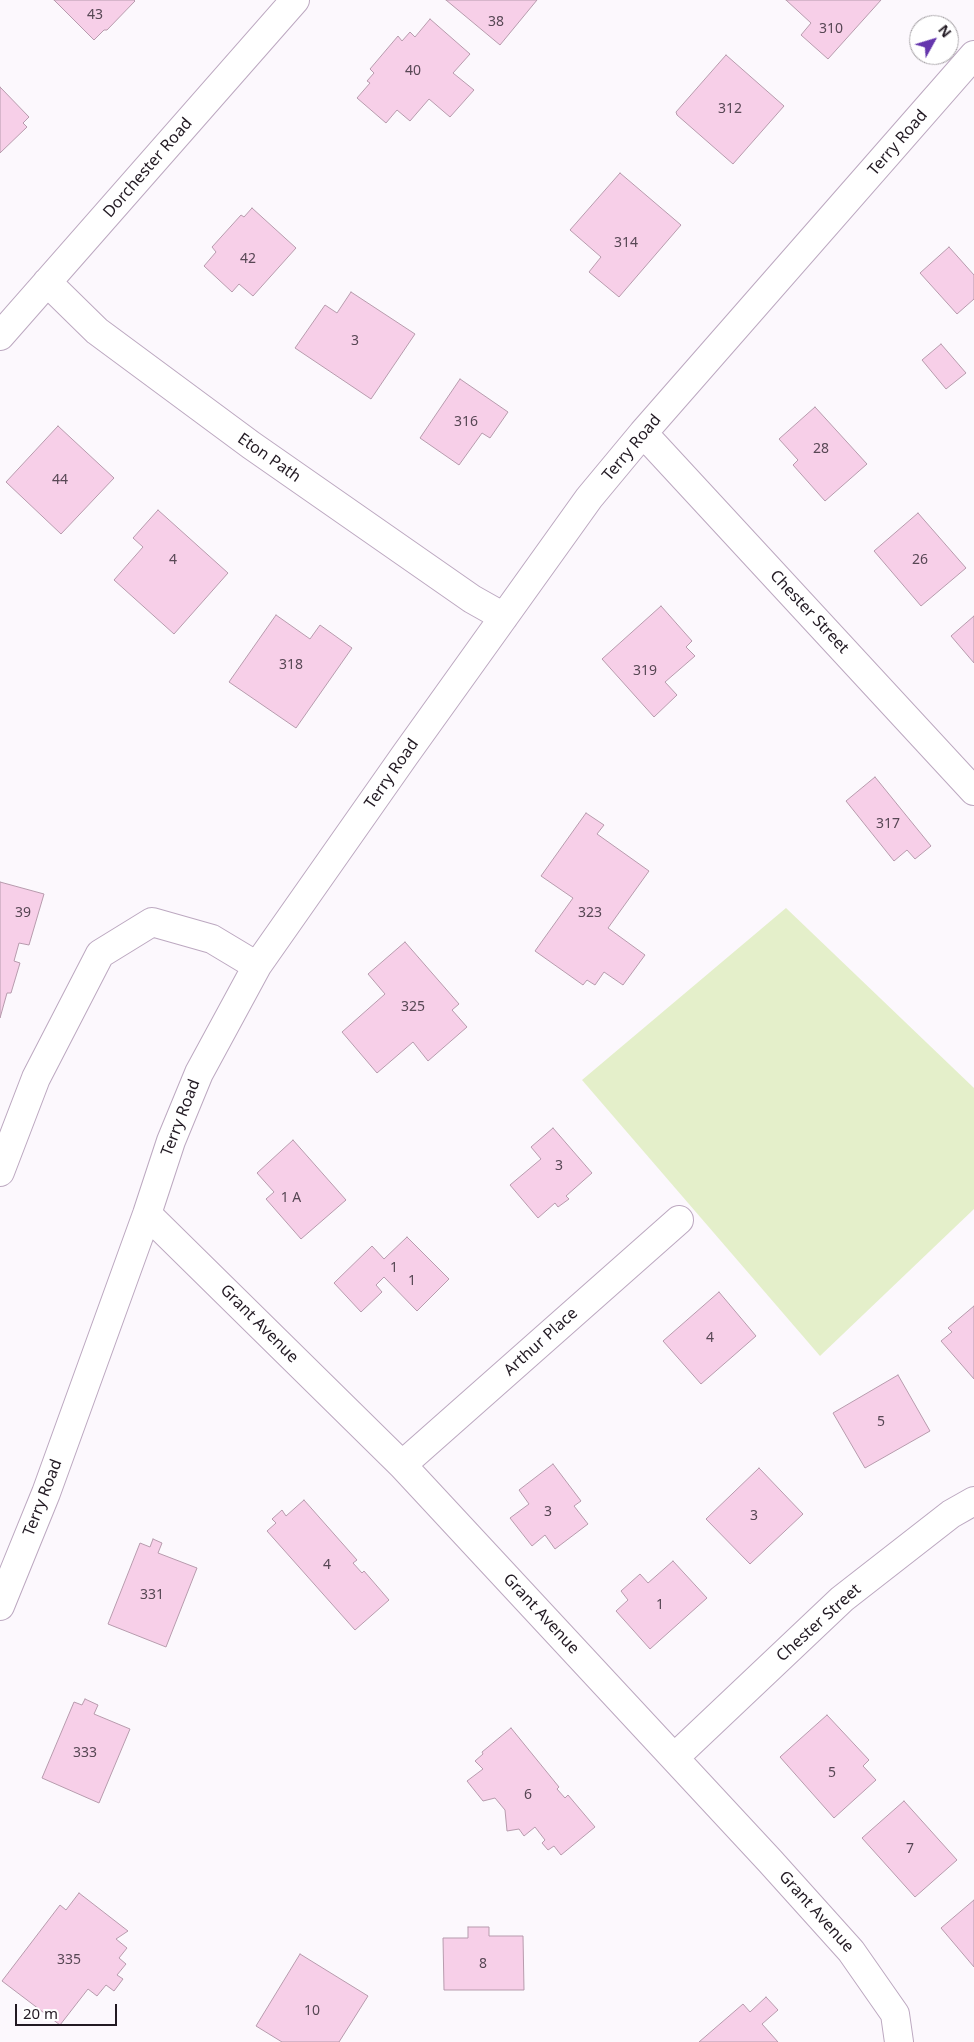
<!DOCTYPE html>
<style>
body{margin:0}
#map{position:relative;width:974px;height:2042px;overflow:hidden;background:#fcf8fd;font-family:"Noto Sans",sans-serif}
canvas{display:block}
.north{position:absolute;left:909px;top:15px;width:50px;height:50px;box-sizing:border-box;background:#fff;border:1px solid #a7a3a7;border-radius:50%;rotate:51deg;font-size:14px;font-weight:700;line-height:20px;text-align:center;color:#221a23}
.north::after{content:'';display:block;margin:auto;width:18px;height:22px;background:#6536ad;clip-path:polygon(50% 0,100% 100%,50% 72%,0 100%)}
.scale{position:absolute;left:15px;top:2004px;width:102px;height:22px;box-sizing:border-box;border:2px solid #221a23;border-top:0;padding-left:6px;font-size:15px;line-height:18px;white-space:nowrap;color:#221a23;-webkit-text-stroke:4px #fff;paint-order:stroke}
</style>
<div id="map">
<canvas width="974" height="2042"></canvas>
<div class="north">N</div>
<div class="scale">20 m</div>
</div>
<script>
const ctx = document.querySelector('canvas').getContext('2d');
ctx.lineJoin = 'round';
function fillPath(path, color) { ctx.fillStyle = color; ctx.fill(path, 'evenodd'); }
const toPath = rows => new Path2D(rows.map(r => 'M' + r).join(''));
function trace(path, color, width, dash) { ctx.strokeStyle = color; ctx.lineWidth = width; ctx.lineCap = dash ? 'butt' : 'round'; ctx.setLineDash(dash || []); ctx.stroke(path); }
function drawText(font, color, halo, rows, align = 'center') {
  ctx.font = font + ' "Noto Sans",sans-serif'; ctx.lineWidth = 4; ctx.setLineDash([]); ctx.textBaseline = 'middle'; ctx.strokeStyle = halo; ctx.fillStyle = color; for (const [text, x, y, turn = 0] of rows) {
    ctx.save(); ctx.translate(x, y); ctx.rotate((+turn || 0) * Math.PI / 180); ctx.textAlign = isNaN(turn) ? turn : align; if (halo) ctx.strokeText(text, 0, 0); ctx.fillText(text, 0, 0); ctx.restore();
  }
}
const green = toPath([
 [786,908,974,1088,974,1209,820,1356,582,1080]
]);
const building = toPath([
 [54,0,134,0,135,1,107,30,104,30,94,40,54,0],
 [446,0,537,0,500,45,446,0],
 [786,0,881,0,828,59,801,35,811,23,786,0],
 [430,19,470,54,453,73,474,90,450,117,429,99,410,121,397,110,386,123,357,98,370,83,367,81,374,73,370,69,398,36,402,41,410,32,415,37,430,19],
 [726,55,784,106,733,164,677,115,676,112,726,55],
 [0,87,29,117,23,123,27,127,0,153,0,87],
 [620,173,681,225,619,297,589,272,601,257,570,230,620,173],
 [252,208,296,248,253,296,239,284,232,292,204,266,216,252,212,247,241,215,244,217,252,208],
 [949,247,974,275,974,299,957,314,920,273,949,247],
 [351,292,415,334,371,399,295,348,325,305,337,313,351,292],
 [941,344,966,373,946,389,922,360,941,344],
 [460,379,508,412,490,438,482,433,459,465,420,438,460,379],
 [815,407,867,464,825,501,793,465,798,460,779,439,815,407],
 [58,426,114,478,61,534,6,482,58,426],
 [158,510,228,573,174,634,114,580,143,547,133,538,158,510],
 [918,513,966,568,921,606,874,551,918,513],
 [661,606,692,641,686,647,695,656,665,682,677,695,654,717,602,659,661,606],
 [276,615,310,639,320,625,352,648,296,728,229,682,276,615],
 [974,616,974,663,951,636,974,616],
 [875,777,931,846,915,859,907,850,894,861,846,801,875,777],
 [586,813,604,825,597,834,649,871,608,928,645,955,623,985,604,972,595,985,587,980,583,985,535,951,573,898,541,876,586,813],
 [0,882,44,894,29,945,19,943,14,961,20,963,11,993,7,993,0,1018,0,882],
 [405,942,459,1004,452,1010,467,1027,428,1061,413,1042,377,1073,342,1032,385,994,368,974,405,942],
 [553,1128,592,1173,566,1196,569,1199,558,1207,555,1203,538,1218,510,1185,541,1159,531,1147,553,1128],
 [293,1140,346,1200,301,1239,266,1199,274,1192,257,1173,293,1140],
 [407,1237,449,1279,417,1311,384,1277,376,1285,382,1292,361,1312,334,1283,372,1246,384,1259,407,1237],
 [719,1292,756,1336,701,1384,663,1341,719,1292],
 [974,1306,974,1379,941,1341,952,1332,948,1328,974,1306],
 [898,1375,930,1431,865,1468,833,1413,898,1375],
 [553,1464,581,1501,574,1506,588,1524,555,1549,545,1535,532,1546,510,1518,529,1504,519,1490,553,1464],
 [759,1468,803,1514,750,1564,706,1519,759,1468],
 [304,1500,357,1560,353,1563,362,1573,364,1571,389,1600,355,1630,267,1531,276,1523,272,1519,282,1510,286,1516,304,1500],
 [153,1539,162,1543,158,1553,197,1568,166,1647,108,1624,140,1543,150,1547,153,1539],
 [673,1561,707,1598,650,1649,616,1611,628,1600,621,1591,640,1574,648,1583,673,1561],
 [85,1699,98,1705,94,1714,130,1729,99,1803,42,1778,74,1702,82,1705,85,1699],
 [827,1715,869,1760,863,1766,876,1780,834,1818,780,1757,827,1715],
 [511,1728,559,1787,557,1789,565,1798,568,1795,595,1827,561,1855,554,1846,548,1850,542,1843,545,1840,535,1827,524,1836,519,1829,507,1831,505,1810,495,1798,483,1801,467,1781,483,1769,475,1761,483,1754,482,1752,511,1728],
 [904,1801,957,1860,915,1897,862,1838,904,1801],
 [79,1893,128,1931,116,1939,127,1948,119,1958,126,1964,117,1975,123,1979,114,1991,106,1985,97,1996,88,1989,60,2025,2,1981,60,1905,66,1910,79,1893],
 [974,1900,974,1967,941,1928,974,1900],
 [468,1927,489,1927,489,1936,523,1936,524,1990,444,1990,443,1938,468,1938,468,1927],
 [300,1954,368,1996,339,2042,282,2042,256,2026,300,1954],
 [766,1997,778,2010,762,2024,778,2042,699,2042,743,2004,750,2012,766,1997]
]);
const minor = toPath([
 [47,282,97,331,251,445,472,599,504,617],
 [0,336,295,0],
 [643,433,974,791],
 [0,1172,36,1078,100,954,152,922,212,939,257,966],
 [147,1214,402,1465,770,1861,851,1951,895,2014,899,2042],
 [402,1465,679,1220],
 [0,1606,46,1493,147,1214,171,1141,199,1073,257,966,405,755,589,498,643,433,974,55],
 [675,1757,842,1599,951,1514,974,1501]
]);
const numberNames = [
 ["43",95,15],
 ["38",496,22],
 ["310",831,29],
 ["40",413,71],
 ["312",730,109],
 ["314",626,243],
 ["42",248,259],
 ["3",355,341],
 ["316",466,422],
 ["28",821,449],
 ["44",60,480],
 ["4",173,560],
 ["26",920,560],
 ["318",291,665],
 ["319",645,671],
 ["317",888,824],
 ["39",23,913],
 ["323",590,913],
 ["325",413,1007],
 ["3",559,1166],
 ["1 A",291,1198],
 ["1",394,1268],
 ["1",412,1281],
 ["4",710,1338],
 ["5",881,1422],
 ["3",548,1512],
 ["3",754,1516],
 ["4",327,1565],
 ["331",152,1595],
 ["1",660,1605],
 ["333",85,1753],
 ["5",832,1773],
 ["6",528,1795],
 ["7",910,1849],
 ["335",69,1960],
 ["8",483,1964],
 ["10",312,2011]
];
const streetNames = [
 ["Terry Road",898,143,-49],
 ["Dorchester Road",148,168,-49],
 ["Terry Road",632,448,-50],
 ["Eton Path",269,458,35],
 ["Chester Street",809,612,47],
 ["Terry Road",392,774,-55],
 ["Terry Road",181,1118,-69],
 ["Grant Avenue",259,1324,45],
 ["Arthur Place",541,1342,-42],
 ["Terry Road",43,1498,-69],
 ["Grant Avenue",541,1614,47],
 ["Chester Street",819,1623,-42],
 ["Grant Avenue",816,1912,48]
];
fillPath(green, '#e4efca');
fillPath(building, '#f7cfe8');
trace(building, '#b79bad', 1);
trace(minor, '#bca8c0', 30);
trace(minor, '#fff', 28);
drawText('14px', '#574754', null, numberNames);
drawText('16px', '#221a23', '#fff', streetNames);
</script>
